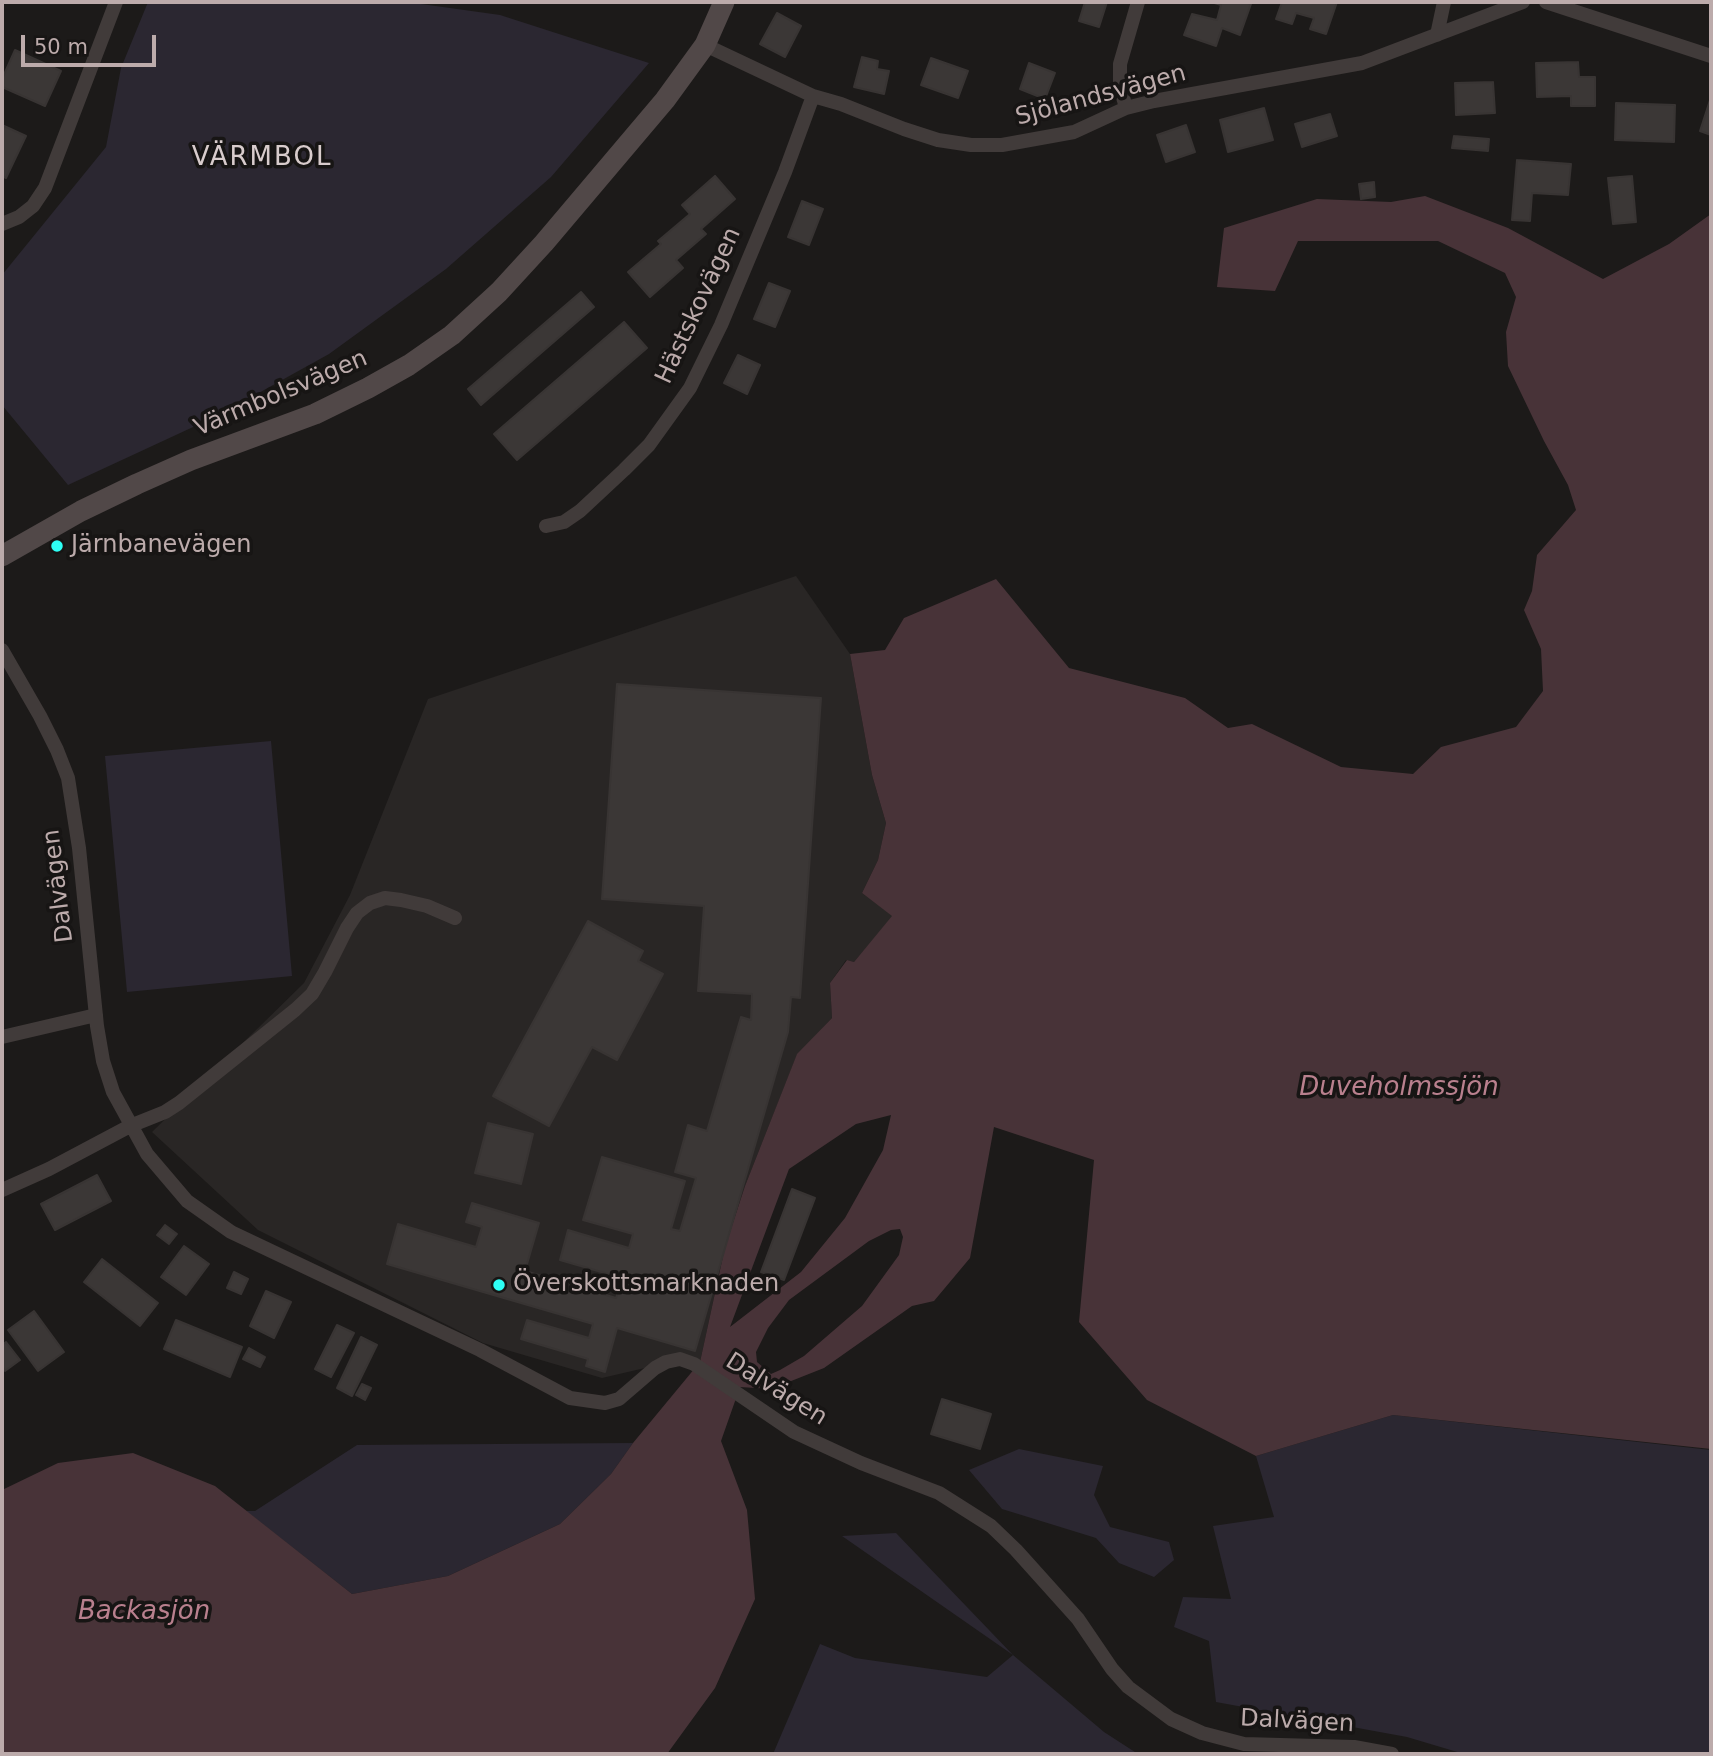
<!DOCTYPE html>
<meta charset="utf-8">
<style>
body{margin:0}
#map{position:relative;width:1713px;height:1756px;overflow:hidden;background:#1c1a19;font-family:"DejaVu Sans",sans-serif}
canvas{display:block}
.frame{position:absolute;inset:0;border:4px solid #bcabab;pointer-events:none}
.scale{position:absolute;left:21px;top:35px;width:135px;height:32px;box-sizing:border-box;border:4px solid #bcabab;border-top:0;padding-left:9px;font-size:21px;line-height:24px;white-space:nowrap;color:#bcabab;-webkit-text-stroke:5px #171514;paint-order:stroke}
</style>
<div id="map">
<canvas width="1713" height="1756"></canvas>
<div class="frame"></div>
<div class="scale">50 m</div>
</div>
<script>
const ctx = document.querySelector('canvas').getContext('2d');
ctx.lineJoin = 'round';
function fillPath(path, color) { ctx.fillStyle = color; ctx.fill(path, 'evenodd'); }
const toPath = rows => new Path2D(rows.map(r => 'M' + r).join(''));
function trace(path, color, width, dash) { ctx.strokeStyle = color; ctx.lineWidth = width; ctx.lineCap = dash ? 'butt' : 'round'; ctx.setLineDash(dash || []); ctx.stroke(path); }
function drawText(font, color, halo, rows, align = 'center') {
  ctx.font = font + ' "DejaVu Sans",sans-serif'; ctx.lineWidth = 7; ctx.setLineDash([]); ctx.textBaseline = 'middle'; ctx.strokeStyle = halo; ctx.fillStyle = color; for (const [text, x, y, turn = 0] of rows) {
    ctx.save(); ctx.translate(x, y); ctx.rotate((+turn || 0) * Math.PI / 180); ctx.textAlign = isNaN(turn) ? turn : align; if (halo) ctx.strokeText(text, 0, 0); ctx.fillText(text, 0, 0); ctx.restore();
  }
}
const built = toPath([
 [796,576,850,654,872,775,886,823,878,860,862,893,893,916,854,962,846,960,830,983,832,1018,797,1055,745,1186,725,1247,700,1362,692,1357,602,1378,483,1343,258,1230,152,1132,304,983,350,895,428,699]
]);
const green = toPath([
 [148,2,407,2,500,15,649,63,551,177,446,269,329,354,219,415,68,485,2,405,2,275,106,147,121,68],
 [271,741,292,976,127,992,105,756],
 [1393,1415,1711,1450,1711,1754,1464,1754,1407,1737,1216,1702,1209,1641,1174,1627,1183,1597,1231,1599,1213,1526,1274,1517,1256,1456],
 [633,1443,611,1474,560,1524,448,1576,352,1594,246,1511,255,1511,357,1445],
 [1019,1449,1103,1466,1094,1495,1110,1527,1169,1542,1174,1560,1154,1577,1119,1563,1096,1538,1002,1509,969,1470],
 [896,1533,1013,1655,1104,1732,1138,1754,773,1754,820,1644,855,1658,987,1677,1013,1655,842,1536]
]);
const water = toPath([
 [1425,196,1508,228,1603,279,1669,244,1711,214,1711,1449,1393,1415,1256,1456,1147,1400,1079,1322,1094,1160,994,1127,970,1258,934,1301,912,1306,824,1368,771,1389,740,1387,721,1441,747,1510,755,1599,715,1688,667,1754,2,1754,2,1490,58,1463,133,1453,215,1486,352,1594,448,1576,560,1524,611,1474,633,1443,700,1362,725,1247,745,1186,797,1054,832,1018,830,983,847,960,854,962,892,916,862,893,878,860,886,823,872,775,850,654,885,650,904,618,996,579,1069,668,1185,698,1228,728,1252,724,1341,767,1413,774,1441,747,1516,727,1543,691,1541,649,1524,610,1532,591,1537,555,1576,510,1568,485,1544,441,1508,366,1506,332,1516,297,1505,273,1438,241,1298,241,1275,291,1217,287,1224,228,1317,199,1391,202],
 [891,1115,883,1150,845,1218,801,1272,730,1327,789,1169,856,1124],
 [900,1229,903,1237,899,1255,862,1306,804,1356,780,1370,771,1374,757,1362,756,1352,768,1328,789,1300,869,1241,891,1230]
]);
const building = toPath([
 [1085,2,1107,2,1099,27,1079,21,1085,2],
 [1245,2,1251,4,1240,35,1222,28,1216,46,1184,35,1192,14,1217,20,1221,5,1211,2,1245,2],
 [1282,2,1337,2,1326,34,1310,29,1314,18,1296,13,1292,24,1276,19,1282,2],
 [777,13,801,26,785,57,760,44,777,13],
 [15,50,61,71,45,106,2,87,2,79,15,50],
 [862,57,878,61,877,69,889,71,884,94,854,87,862,57],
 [931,58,968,71,958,98,921,85,931,58],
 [1578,62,1579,77,1595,77,1595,106,1571,106,1571,96,1537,97,1536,63,1578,62],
 [1029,63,1055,73,1045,99,1020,89,1029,63],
 [1493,82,1495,113,1456,115,1455,83,1493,82],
 [1711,97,1711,135,1700,131,1711,97],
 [1616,103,1675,105,1674,142,1615,140,1616,103],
 [1264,108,1273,140,1228,152,1220,120,1264,108],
 [1330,114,1337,136,1302,147,1295,124,1330,114],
 [2,125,26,136,6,178,2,176,2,125],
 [1186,125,1195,152,1166,162,1157,135,1186,125],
 [1454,136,1489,139,1488,151,1452,148,1454,136],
 [1517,160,1571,164,1568,195,1532,193,1530,221,1512,220,1517,160],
 [715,176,735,199,701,229,706,234,676,260,683,268,650,297,628,272,661,244,658,241,690,214,682,205,715,176],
 [1632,176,1636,222,1613,224,1608,178,1632,176],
 [1374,182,1375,197,1361,199,1359,184,1374,182],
 [802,201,823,209,809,245,788,237,802,201],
 [769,283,790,291,775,327,754,319,769,283],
 [581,292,594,307,481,405,468,389,581,292],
 [624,322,647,348,517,460,494,434,624,322],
 [738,355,760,365,747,394,724,383,738,355],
 [617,684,821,698,800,998,791,997,788,1032,695,1351,617,1328,605,1372,586,1366,588,1359,521,1339,527,1320,589,1338,593,1324,387,1264,398,1224,476,1247,482,1227,466,1222,472,1203,539,1223,525,1271,616,1298,622,1278,560,1260,568,1230,629,1248,633,1234,583,1220,602,1157,685,1181,671,1229,680,1231,696,1178,675,1172,688,1125,707,1131,741,1017,751,1020,752,994,698,991,704,906,602,899,617,684],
 [588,921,643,951,638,961,663,974,617,1060,592,1047,549,1126,493,1096,588,921],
 [488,1123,533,1134,521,1184,475,1173,488,1123],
 [97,1175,111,1201,55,1230,41,1204,97,1175],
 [792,1189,815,1198,784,1280,761,1272,792,1189],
 [165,1225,177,1234,169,1244,157,1235,165,1225],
 [184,1246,209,1264,186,1295,161,1277,184,1246],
 [102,1259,158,1303,140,1326,84,1282,102,1259],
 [234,1272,248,1279,241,1294,227,1288,234,1272],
 [266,1291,291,1302,274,1338,250,1326,266,1291],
 [34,1311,64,1352,38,1371,8,1330,34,1311],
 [176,1320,242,1347,230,1377,164,1349,176,1320],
 [337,1325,354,1333,331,1377,315,1369,337,1325],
 [361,1337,377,1345,352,1396,337,1388,361,1337],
 [6,1342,20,1360,5,1371,2,1366,2,1345,6,1342],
 [249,1348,265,1357,260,1367,243,1359,249,1348],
 [362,1384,371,1388,365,1400,356,1395,362,1384],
 [942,1399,991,1414,980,1449,931,1434,942,1399]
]);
const street = toPath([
 [1546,2,1711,56],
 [1437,35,1444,2],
 [705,45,813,96,841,104,904,129,938,140,971,145,1002,145,1074,132,1126,108,1154,101,1362,63,1523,2],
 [1126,108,1120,86,1120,64,1138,2],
 [2,224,19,217,33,206,45,188,116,2],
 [546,526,564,522,580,511,624,470,649,445,690,388,721,325,785,172,813,96],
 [2,650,40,716,57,750,68,778,79,848,97,1026,103,1061,113,1092,147,1154,187,1201,231,1232,480,1350,570,1398,605,1403,619,1399,655,1368,666,1362,680,1359,694,1364,794,1432,861,1463,939,1493,991,1526,1016,1550,1078,1619,1112,1669,1128,1687,1171,1719,1202,1733,1244,1744,1354,1747,1392,1754],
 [2,1037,96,1015],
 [2,1190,49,1169,130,1126,165,1112,179,1103,295,1010,312,994,325,972,347,928,357,913,370,903,385,898,401,900,427,906,455,918]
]);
const secondary = toPath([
 [2,556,81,511,137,484,191,460,315,414,368,388,409,365,452,335,499,292,544,243,665,100,705,45,724,2]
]);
const markers = [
 [57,546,7,"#2efff5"],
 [499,1285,7,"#2efff5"]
];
const streetNames = [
 ["Sjölandsvägen",1101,96,-15],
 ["Hästskovägen",699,306,-65],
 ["Värmbolsvägen",281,394,-23],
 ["Dalvägen",59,886,-97],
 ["Dalvägen",776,1390,32],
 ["Dalvägen",1297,1722,3]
];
const poiNames = [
 ["Järnbanevägen",71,546],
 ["Överskottsmarknaden",513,1285]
];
const neighbourhoodNames = [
 ["VÄRMBOL",262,158]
];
const waterNames = [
 ["Duveholmssjön",1399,1088],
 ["Backasjön",144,1612]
];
fillPath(built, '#292625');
fillPath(green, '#2b2731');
fillPath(water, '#483338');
fillPath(building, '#3b3736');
trace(building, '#383433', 2);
trace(street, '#413b3a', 14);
trace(secondary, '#514848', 21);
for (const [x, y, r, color] of markers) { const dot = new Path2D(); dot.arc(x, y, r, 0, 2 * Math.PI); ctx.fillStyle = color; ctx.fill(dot); trace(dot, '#171514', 2.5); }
drawText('24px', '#bcabab', '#171514', streetNames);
drawText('24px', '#bcabab', '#171514', poiNames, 'left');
ctx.letterSpacing = '2px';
drawText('26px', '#d8cccc', '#171514', neighbourhoodNames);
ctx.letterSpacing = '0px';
drawText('italic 26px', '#b9808e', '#171514', waterNames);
</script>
